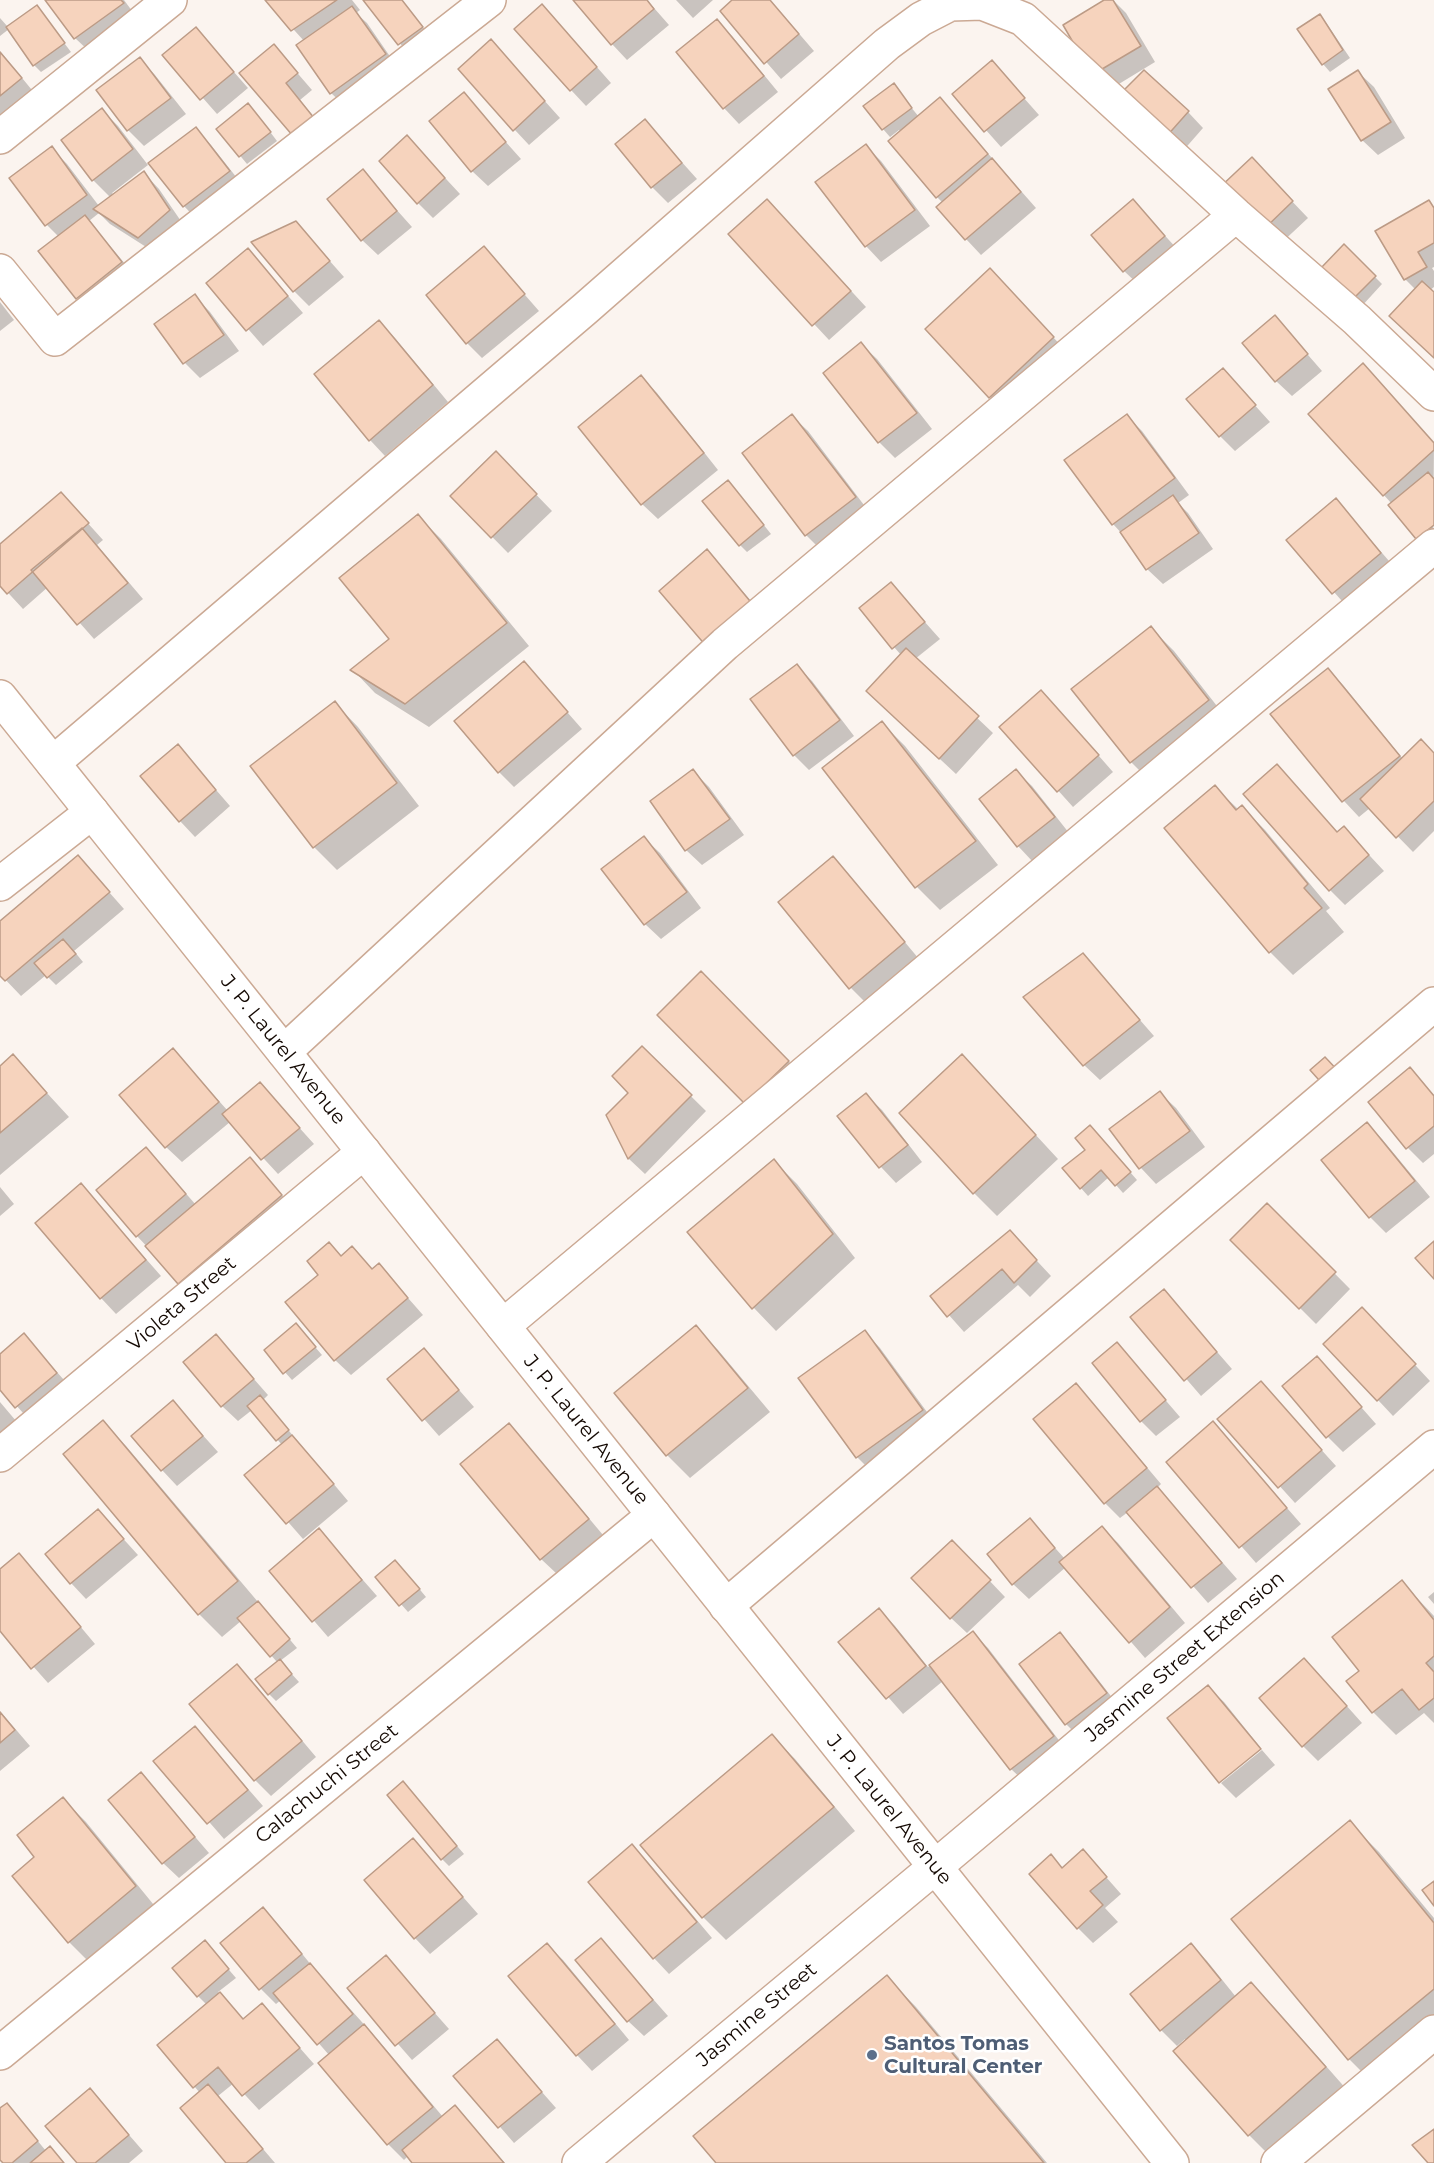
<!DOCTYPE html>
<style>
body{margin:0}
canvas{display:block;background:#fbf4ef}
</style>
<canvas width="1434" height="2163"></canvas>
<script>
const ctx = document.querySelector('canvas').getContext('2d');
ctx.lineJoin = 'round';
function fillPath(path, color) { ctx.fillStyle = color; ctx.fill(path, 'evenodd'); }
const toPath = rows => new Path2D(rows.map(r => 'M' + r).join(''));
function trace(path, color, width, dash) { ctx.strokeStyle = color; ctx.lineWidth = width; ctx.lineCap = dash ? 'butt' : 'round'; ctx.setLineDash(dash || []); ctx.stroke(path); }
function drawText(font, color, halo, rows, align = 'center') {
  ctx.font = font + ' Montserrat,sans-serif'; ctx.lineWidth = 5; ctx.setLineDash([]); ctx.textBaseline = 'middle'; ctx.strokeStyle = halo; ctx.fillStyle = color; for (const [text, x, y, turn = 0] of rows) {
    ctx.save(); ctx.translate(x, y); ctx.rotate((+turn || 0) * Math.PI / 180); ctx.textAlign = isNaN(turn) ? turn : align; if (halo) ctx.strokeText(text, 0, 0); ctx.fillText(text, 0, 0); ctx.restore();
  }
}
const shadow = toPath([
 [47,0,124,0,138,19,91,53,75,38],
 [267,0,352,0,360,10,356,13,367,23,400,71,347,108,331,93,304,41],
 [365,0,402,0,429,35,407,52],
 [575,0,647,0,669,25,627,60,612,44],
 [676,0,713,0,693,18],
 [735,0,770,0,814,51,781,79,722,11],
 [1107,0,1113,0,1126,13,1155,62,1109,90,1093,74],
 [37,7,71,52,41,72,34,65,9,29,0,36,0,18,8,27],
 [1319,16,1327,24,1350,58,1330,72,1323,64],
 [717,21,732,36,778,92,739,124,724,108,678,52],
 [557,22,611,83,586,106,571,90],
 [196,29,248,88,217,114,165,55],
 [491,41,560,118,529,145,514,129],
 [274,46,312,90,300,100,329,135,241,73],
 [0,51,36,95,0,124],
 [140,59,155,75,186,114,144,146,128,130,98,90],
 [992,62,1039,115,1001,147,954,94],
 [1358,72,1374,87,1405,138,1378,155,1362,140],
 [893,85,919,117,940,99,1036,208,981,255,966,239,943,203,937,197,901,132,899,130,890,137,883,129],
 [463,94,521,159,488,186,472,171],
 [102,110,118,126,148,165,112,193,114,195,144,173,159,189,185,227,154,252,110,224,99,213,89,221,137,278,92,313,77,298,59,237,47,225,11,178,51,148,67,164,99,206,111,198,93,180,63,141],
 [1137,111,1188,112,1203,128,1182,152],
 [255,112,277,141,247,164,218,129],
 [645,121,697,179,668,203,652,187,617,144],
 [196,129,211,145,244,187,199,222,184,206],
 [866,146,881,161,930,226,881,262,866,246,817,182],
 [422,153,460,194,433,218,418,203],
 [362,171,412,227,378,255,362,240],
 [1267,175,1308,218,1277,247,1220,190],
 [1133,201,1180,252,1140,286,1124,271],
 [1429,201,1434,207,1434,267,1432,268,1434,271,1434,287,1430,290,1434,294,1434,357,1416,290,1405,279,1377,232],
 [782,216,866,307,829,340,730,234],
 [296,223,344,277,309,306,294,291],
 [1344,246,1382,284,1361,307,1322,268],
 [484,248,539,311,482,358,467,343],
 [248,250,303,313,263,346,208,283],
 [1005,286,1068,353,1005,412,990,397],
 [195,296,210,312,239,351,200,378,185,363],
 [0,302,14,320,0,331],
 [1275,317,1322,371,1292,396,1276,381],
 [379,322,395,338,448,402,385,456,370,440],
 [861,344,877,359,932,429,895,458,879,442],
 [1223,370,1270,422,1235,451,1220,436],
 [641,377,657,393,718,470,658,519,642,504],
 [1378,381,1434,443,1433,554,1390,505,1392,504,1310,414],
 [792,416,808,431,870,513,822,551,806,535],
 [1127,416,1142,431,1189,495,1178,503,1188,513,1213,549,1163,584,1147,569,1125,537,1113,524,1066,460],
 [496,453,552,511,508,553,452,496],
 [735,489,771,534,747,552,740,545],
 [1336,500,1396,569,1349,609,1288,540],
 [76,510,103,540,97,545,143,599,94,639,48,587,23,609,0,584,0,546],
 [418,516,441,539,529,646,429,727,375,693,353,670,391,640],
 [707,551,722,567,769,622,661,591],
 [891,584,940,639,915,659,993,733,956,774,884,707,901,655,861,609],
 [1151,628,1174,651,1231,724,1154,785,1131,762],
 [524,663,582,729,514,787,499,772],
 [797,666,812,681,854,736,809,770,794,755],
 [1328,670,1343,685,1403,759,1434,755,1434,831,1413,852,1370,808,1359,817,1344,801,1272,714],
 [335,703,358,727,419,806,337,870,314,847],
 [1056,707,1113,772,1073,807,1001,727],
 [882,723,905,746,998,865,940,910,917,887],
 [178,746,230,806,195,837,180,821],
 [1277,766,1338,833,1344,828,1384,871,1345,905,1330,890],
 [693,771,709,787,744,835,702,865,686,850],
 [1016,771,1032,786,1069,833,1033,862,1018,846,981,799],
 [1215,787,1239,810,1242,807,1265,830,1330,908,1326,911,1344,932,1293,975,1270,952],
 [644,838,660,853,701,908,661,939,645,924],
 [78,857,124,909,74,951,83,962,56,985,46,975,21,996,0,974,0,923],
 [833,858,848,874,919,959,866,1003,851,988,780,902],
 [1083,955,1154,1036,1100,1080,1084,1065],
 [701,973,804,1077,762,1119],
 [642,1048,706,1111,645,1174,629,1159,608,1116,631,1093],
 [173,1050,228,1111,260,1084,314,1144,278,1174,230,1122,182,1162,166,1147],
 [13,1056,69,1117,0,1175,0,1068],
 [1410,1069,1434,1095,1434,1154,1423,1163,1408,1148,1370,1102],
 [985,1080,1058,1159,997,1216,974,1193],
 [1160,1093,1176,1108,1205,1147,1156,1184,1141,1168,1112,1129],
 [866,1095,882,1110,922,1162,896,1183,881,1167,839,1116],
 [1367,1124,1382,1139,1430,1197,1386,1233,1370,1217,1323,1160],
 [1097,1134,1137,1180,1123,1193,1109,1177,1088,1196,1064,1169,1087,1150],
 [250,1159,297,1212,195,1298,137,1236,161,1165,196,1205],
 [774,1161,797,1184,855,1258,776,1331,754,1308,690,1232],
 [81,1185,161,1276,116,1314,101,1298],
 [0,1187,14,1204,0,1216],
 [1267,1205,1350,1289,1316,1324,1232,1240],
 [329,1244,342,1257,352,1248,373,1270,379,1265,423,1315,351,1375,335,1360,320,1275],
 [1025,1248,1051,1276,1030,1297,1018,1285,964,1332,932,1296],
 [1164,1291,1232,1369,1201,1396,1133,1317],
 [1378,1325,1430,1381,1393,1416,1378,1400],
 [695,1327,718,1350,770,1412,690,1478,667,1455],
 [865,1332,880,1348,938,1427,873,1473,857,1457,800,1378],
 [303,1333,322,1355,292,1380,266,1351],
 [24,1335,72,1389,31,1422,0,1387,0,1356],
 [216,1336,268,1395,263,1400,348,1501,303,1539,247,1475,282,1445,252,1410,238,1421,222,1406],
 [1117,1344,1180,1417,1156,1436,1141,1421],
 [424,1350,474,1407,439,1436,389,1379],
 [1332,1374,1376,1424,1343,1452,1328,1437],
 [1261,1383,1336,1466,1295,1503,1219,1419],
 [1076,1385,1091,1401,1161,1484,1157,1488,1237,1579,1208,1603,1128,1512,1120,1518,1105,1503],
 [0,1402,22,1428,0,1446],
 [173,1402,218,1452,177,1486,162,1470],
 [103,1423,126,1446,297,1648,280,1661,299,1682,276,1701,269,1694,277,1662,241,1621,222,1637,199,1614],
 [1213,1423,1301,1524,1256,1563,1168,1462],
 [509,1426,524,1441,603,1535,557,1574,541,1559],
 [98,1511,138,1555,86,1599,71,1583],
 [1030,1520,1065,1559,1102,1528,1118,1543,1185,1623,1145,1658,1066,1567,1029,1599,1013,1584],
 [319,1530,377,1596,328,1637,271,1571],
 [19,1555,34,1571,95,1644,48,1683,0,1629,0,1571],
 [967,1557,1005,1597,967,1633,951,1618],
 [403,1569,426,1597,408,1612,377,1577],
 [1402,1582,1434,1616,1434,1723,1424,1713,1396,1735,1373,1712,1348,1681,1361,1671],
 [1434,1592,1434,1604,1428,1597],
 [879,1610,895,1626,928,1667,973,1633,988,1648,1068,1752,1027,1784,1011,1769,943,1681,903,1714,840,1642],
 [1060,1634,1075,1650,1121,1709,1082,1740,1066,1724,1021,1664],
 [237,1666,252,1681,316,1757,271,1796,255,1780,191,1704],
 [1320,1676,1362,1723,1318,1761,1303,1746],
 [1208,1687,1224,1702,1260,1747,1220,1781],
 [0,1711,30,1746,0,1771],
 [195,1728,263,1806,224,1839,156,1761],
 [772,1736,795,1759,855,1831,726,1940,703,1917],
 [1262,1750,1275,1765,1236,1798,1221,1783],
 [141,1774,209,1853,179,1878,163,1863],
 [410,1791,464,1854,449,1866,442,1859],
 [63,1799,86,1822,158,1910,92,1965,69,1942,37,1857],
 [1349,1822,1379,1852,1434,1918,1434,2043,1379,2089,1349,2059,1234,1919],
 [413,1840,478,1914,430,1954,415,1938],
 [632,1846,648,1862,712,1938,669,1974,654,1958],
 [1083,1851,1121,1894,1105,1908,1118,1922,1093,1943,1078,1928,1051,1856,1063,1869],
 [263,1909,278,1924,316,1971,379,2041,443,2117,455,2107,505,2163,414,2163,408,2156,404,2160,388,2144,320,2063,329,2055,281,2000,276,2004,261,1989,222,1943],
 [601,1940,668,2016,644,2036,628,2021],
 [547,1945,563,1960,629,2040,592,2071,577,2055,510,1976],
 [1191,1945,1207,1961,1236,1997,1251,1984,1274,2007,1348,2091,1272,2158,1249,2135,1185,2039,1177,2046,1161,2030],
 [212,1950,236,1978,218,1992,244,2020,262,2005,314,2064,259,2110,234,2083,218,2096,275,2163,228,2163,200,2093,159,2045,207,2005,198,1996],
 [386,1958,449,2029,412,2060,349,1988],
 [887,1977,916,2007,1047,2163,718,2163],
 [497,2041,556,2108,514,2143,456,2076],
 [90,2090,143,2151,129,2163,79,2163],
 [0,2110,14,2112,46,2151,50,2148,64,2163,5,2163,0,2157]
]);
const building = toPath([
 [45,0,121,0,124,3,74,39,45,0],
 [265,0,337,0,291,31,265,0],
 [363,0,402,0,423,27,398,45,363,0],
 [573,0,647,0,654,9,611,45,573,0],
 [732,0,770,0,799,34,764,64,720,11,732,0],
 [1104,0,1113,0,1141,46,1092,75,1063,25,1104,0],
 [542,4,597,67,570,91,514,29,542,4],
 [37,5,65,43,33,66,6,27,37,5],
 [352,6,386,54,330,94,296,45,352,6],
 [1320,14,1343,50,1322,65,1297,29,1320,14],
 [717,19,764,76,723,109,676,52,717,19],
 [196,27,234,72,200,100,162,55,196,27],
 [491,39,545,101,513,131,458,69,491,39],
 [274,44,298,73,286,83,314,118,293,136,239,73,274,44],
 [0,52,22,78,0,96,0,52],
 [140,57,171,98,127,131,96,90,140,57],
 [992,60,1025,98,984,132,952,94,992,60],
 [1144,70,1189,111,1165,138,1119,95,1144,70],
 [1358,70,1391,122,1361,141,1328,89,1358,70],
 [894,83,912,108,882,130,863,106,894,83],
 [464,92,506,142,471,172,429,121,464,92],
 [940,97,988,154,936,198,888,141,940,97],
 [248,103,271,132,239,157,216,129,248,103],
 [102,108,133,149,92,181,61,140,102,108],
 [645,119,682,163,651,188,615,144,645,119],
 [196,127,230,171,183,207,148,163,196,127],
 [407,135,445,178,417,204,379,161,407,135],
 [866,144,915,210,865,247,815,182,866,144],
 [52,146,87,195,45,226,9,178,52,146],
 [1252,157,1293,201,1260,233,1218,189,1252,157],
 [992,158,1021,192,965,240,936,207,992,158],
 [363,169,397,211,361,241,327,199,363,169],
 [144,171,170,210,138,238,93,209,144,171],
 [767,199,851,291,812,326,728,234,767,199],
 [1133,199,1165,236,1123,272,1091,235,1133,199],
 [1429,200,1434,208,1434,243,1418,252,1427,267,1404,280,1375,231,1429,200],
 [85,215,122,262,76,299,38,251,85,215],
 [296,221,330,261,293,292,251,242,296,221],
 [1344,244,1376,276,1352,300,1320,269,1344,244],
 [484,246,525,294,466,344,426,295,484,246],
 [248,248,288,296,246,331,206,283,248,248],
 [990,268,1054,337,989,398,925,329,990,268],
 [1422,281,1434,292,1434,358,1389,316,1422,281],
 [195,294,224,335,183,364,154,324,195,294],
 [1275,315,1308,354,1275,382,1242,343,1275,315],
 [379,320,433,385,369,441,314,374,379,320],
 [861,342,917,413,878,443,823,373,861,342],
 [1363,363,1434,443,1434,450,1383,496,1308,414,1363,363],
 [1223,368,1256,405,1219,437,1186,399,1223,368],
 [641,375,704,453,641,505,578,427,641,375],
 [792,414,856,497,805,536,742,453,792,414],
 [1127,414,1175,478,1112,525,1064,460,1127,414],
 [496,451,537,494,491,538,450,496,496,451],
 [1428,472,1434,479,1434,525,1416,539,1388,505,1428,472],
 [728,480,764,525,739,546,702,501,728,480],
 [61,492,89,523,7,594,0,586,0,544,61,492],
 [1173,495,1199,533,1146,570,1120,532,1173,495],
 [1336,498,1381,553,1332,594,1286,540,1336,498],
 [418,514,507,623,405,704,350,670,389,639,339,578,418,514],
 [82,528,128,583,77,625,31,570,82,528],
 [707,549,754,606,707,647,659,591,707,549],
 [891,582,925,622,892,649,859,608,891,582],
 [1151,626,1209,700,1130,763,1071,689,1151,626],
 [906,648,979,716,939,759,866,691,906,648],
 [524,661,568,712,498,773,454,721,524,661],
 [797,664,840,720,793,756,750,699,797,664],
 [1328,668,1400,756,1342,802,1270,714,1328,668],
 [1041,690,1099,755,1057,792,999,727,1041,690],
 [335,701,397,783,313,848,250,766,335,701],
 [882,721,976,841,915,888,822,768,882,721],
 [1421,739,1434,753,1434,801,1396,838,1360,799,1421,739],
 [178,744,216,790,179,822,140,776,178,744],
 [1277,764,1337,832,1344,826,1369,855,1329,891,1243,794,1277,764],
 [693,769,730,819,685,851,650,801,693,769],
 [1016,769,1055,817,1017,847,979,799,1016,769],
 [1215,785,1236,810,1242,805,1308,884,1304,888,1322,908,1269,953,1164,828,1215,785],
 [644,836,687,892,644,925,601,869,644,836],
 [78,855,110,892,5,981,0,976,0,921,78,855],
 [833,856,905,942,849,989,778,902,833,856],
 [63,939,76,954,47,978,34,963,63,939],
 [1083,953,1140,1020,1083,1066,1023,997,1083,953],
 [701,971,789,1061,745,1104,657,1015,701,971],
 [642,1046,692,1095,628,1159,606,1115,628,1093,612,1076,642,1046],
 [173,1048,219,1102,165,1148,119,1095,173,1048],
 [13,1054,47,1093,0,1133,0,1066,13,1054],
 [962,1054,1036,1135,973,1194,899,1113,962,1054],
 [1325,1057,1342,1075,1327,1089,1310,1070,1325,1057],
 [1410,1067,1434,1096,1434,1126,1406,1149,1368,1102,1410,1067],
 [260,1082,300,1128,261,1160,222,1114,260,1082],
 [1160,1091,1190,1131,1139,1169,1109,1129,1160,1091],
 [866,1093,908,1145,879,1168,837,1116,866,1093],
 [1367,1122,1415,1181,1369,1218,1321,1160,1367,1122],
 [1090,1125,1131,1172,1115,1186,1101,1170,1080,1189,1062,1168,1085,1150,1075,1138,1090,1125],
 [146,1147,186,1194,136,1237,96,1190,146,1147],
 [250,1157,282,1195,178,1284,145,1246,250,1157],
 [774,1159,833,1234,752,1309,687,1232,774,1159],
 [81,1183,146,1260,100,1299,35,1223,81,1183],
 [1267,1203,1336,1272,1299,1309,1230,1240,1267,1203],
 [1010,1230,1037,1260,1014,1283,1002,1269,947,1317,930,1296,1010,1230],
 [1434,1241,1434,1279,1415,1258,1434,1241],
 [329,1242,341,1256,352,1246,372,1269,379,1263,408,1298,334,1361,285,1302,318,1275,307,1261,329,1242],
 [1164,1289,1217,1352,1184,1381,1130,1317,1164,1289],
 [1362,1307,1416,1364,1377,1401,1323,1344,1362,1307],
 [296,1323,316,1347,283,1374,264,1350,296,1323],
 [696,1325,748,1388,666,1456,614,1393,696,1325],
 [865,1330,923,1410,856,1458,798,1378,865,1330],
 [24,1333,57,1373,15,1408,0,1390,0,1354,24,1333],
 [216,1334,254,1379,221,1407,183,1362,216,1334],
 [1117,1342,1166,1400,1140,1422,1092,1363,1117,1342],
 [424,1348,459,1390,422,1421,387,1379,424,1348],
 [1317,1356,1362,1407,1326,1438,1282,1386,1317,1356],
 [1261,1381,1322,1450,1278,1488,1217,1419,1261,1381],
 [1076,1383,1147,1468,1104,1504,1033,1419,1076,1383],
 [260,1395,289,1430,276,1441,247,1406,260,1395],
 [173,1400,203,1436,161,1471,131,1436,173,1400],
 [103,1420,238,1581,198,1615,63,1454,103,1420],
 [1213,1421,1287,1508,1239,1548,1166,1462,1213,1421],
 [509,1423,589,1519,540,1560,460,1464,509,1423],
 [292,1435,334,1484,286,1524,244,1475,292,1435],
 [1157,1486,1222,1563,1191,1588,1126,1512,1157,1486],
 [98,1509,124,1539,70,1584,45,1554,98,1509],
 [1030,1518,1055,1548,1012,1585,987,1554,1030,1518],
 [1102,1526,1170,1607,1129,1643,1059,1562,1102,1526],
 [319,1528,362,1580,312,1622,269,1571,319,1528],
 [952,1540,991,1580,950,1619,911,1578,952,1540],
 [19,1553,81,1627,31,1669,0,1631,0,1569,19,1553],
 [395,1560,420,1589,399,1606,375,1577,395,1560],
 [1402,1580,1434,1620,1434,1656,1426,1663,1434,1672,1434,1698,1419,1710,1402,1689,1372,1713,1346,1681,1359,1671,1332,1637,1402,1580],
 [258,1601,290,1639,270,1657,237,1618,258,1601],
 [879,1608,926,1666,886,1699,838,1642,879,1608],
 [973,1631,1054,1736,1010,1770,929,1665,973,1631],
 [1060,1632,1107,1693,1065,1725,1019,1664,1060,1632],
 [1304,1658,1347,1706,1302,1747,1259,1698,1304,1658],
 [280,1659,292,1674,268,1695,255,1679,280,1659],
 [237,1664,302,1741,254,1781,189,1704,237,1664],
 [1208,1685,1261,1749,1219,1783,1167,1718,1208,1685],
 [0,1712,15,1730,0,1743,0,1712],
 [195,1726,248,1790,207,1824,153,1761,195,1726],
 [772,1734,834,1807,702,1918,640,1845,772,1734],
 [141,1772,195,1837,162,1864,108,1800,141,1772],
 [403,1781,457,1846,441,1860,387,1795,403,1781],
 [63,1797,136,1886,68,1943,12,1876,34,1857,17,1835,63,1797],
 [1350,1820,1434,1923,1434,1989,1348,2060,1231,1919,1350,1820],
 [413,1838,463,1897,414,1939,364,1880,413,1838],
 [632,1844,697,1922,653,1959,588,1882,632,1844],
 [1083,1849,1107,1877,1090,1891,1103,1905,1077,1929,1029,1874,1051,1854,1062,1868,1083,1849],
 [1434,1881,1434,1906,1422,1890,1434,1881],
 [263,1907,302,1954,259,1990,220,1943,263,1907],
 [601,1938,653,2000,627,2022,575,1960,601,1938],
 [205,1940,229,1969,197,1997,172,1968,205,1940],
 [547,1943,615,2024,576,2056,508,1976,547,1943],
 [1191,1943,1221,1980,1160,2031,1130,1994,1191,1943],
 [386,1955,435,2013,395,2046,347,1988,386,1955],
 [310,1963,353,2014,317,2045,273,1993,310,1963],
 [887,1975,1044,2163,716,2163,693,2136,887,1975],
 [1251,1982,1326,2067,1248,2136,1173,2051,1251,1982],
 [220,1992,243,2019,262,2003,300,2048,242,2096,218,2067,193,2088,157,2045,220,1992],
 [364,2024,433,2107,387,2145,318,2063,364,2024],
 [497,2039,542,2092,498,2128,453,2076,497,2039],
 [208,2084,263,2149,246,2163,226,2163,180,2108,208,2084],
 [90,2088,129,2135,95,2163,77,2163,45,2126,90,2088],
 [7,2103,38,2141,12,2163,3,2163,0,2160,0,2108,7,2103],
 [455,2105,504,2163,412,2163,402,2150,455,2105],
 [1434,2129,1434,2163,1428,2163,1412,2145,1434,2129],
 [50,2146,64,2163,30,2163,50,2146]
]);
const minor = toPath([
 [0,137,170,0],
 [0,271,55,339,489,0],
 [53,763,586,308,887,44,921,19,950,4,982,3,1023,19,1236,215,1357,320,1434,394],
 [0,884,92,812],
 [284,1052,725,644,1236,215],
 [503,1326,1434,546],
 [0,1455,364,1152],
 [726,1606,1434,1004],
 [0,2053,654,1515],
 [579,2163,935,1867,1434,1447],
 [1278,2163,1434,2032]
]);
const tertiary = toPath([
 [0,697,1172,2163]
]);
const markers = [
 [872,2055,6,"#5c6f8a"]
];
const streetNames = [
 ["J. P. Laurel Avenue",283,1050,51],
 ["Violeta Street",182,1304,-40],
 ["J. P. Laurel Avenue",586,1430,51],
 ["Jasmine Street Extension",1185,1657,-40],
 ["Calachuchi Street",327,1784,-39],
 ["J. P. Laurel Avenue",889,1810,51],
 ["Jasmine Street",757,2015,-40]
];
const serviceNames = [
 ["Santos Tomas",884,2044],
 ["Cultural Center",884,2067]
];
fillPath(shadow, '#0003');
fillPath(building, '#f6d3bd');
trace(building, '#bc9b86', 1.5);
trace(minor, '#cba994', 36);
trace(tertiary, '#cba994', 36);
trace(minor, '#fff', 33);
trace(tertiary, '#fff', 33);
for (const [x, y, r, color] of markers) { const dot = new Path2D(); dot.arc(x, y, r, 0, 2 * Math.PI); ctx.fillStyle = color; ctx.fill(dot); trace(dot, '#fff', 2); }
drawText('20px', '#140903', '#fff', streetNames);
drawText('bold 20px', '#4e5e75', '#fff', serviceNames, 'left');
</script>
